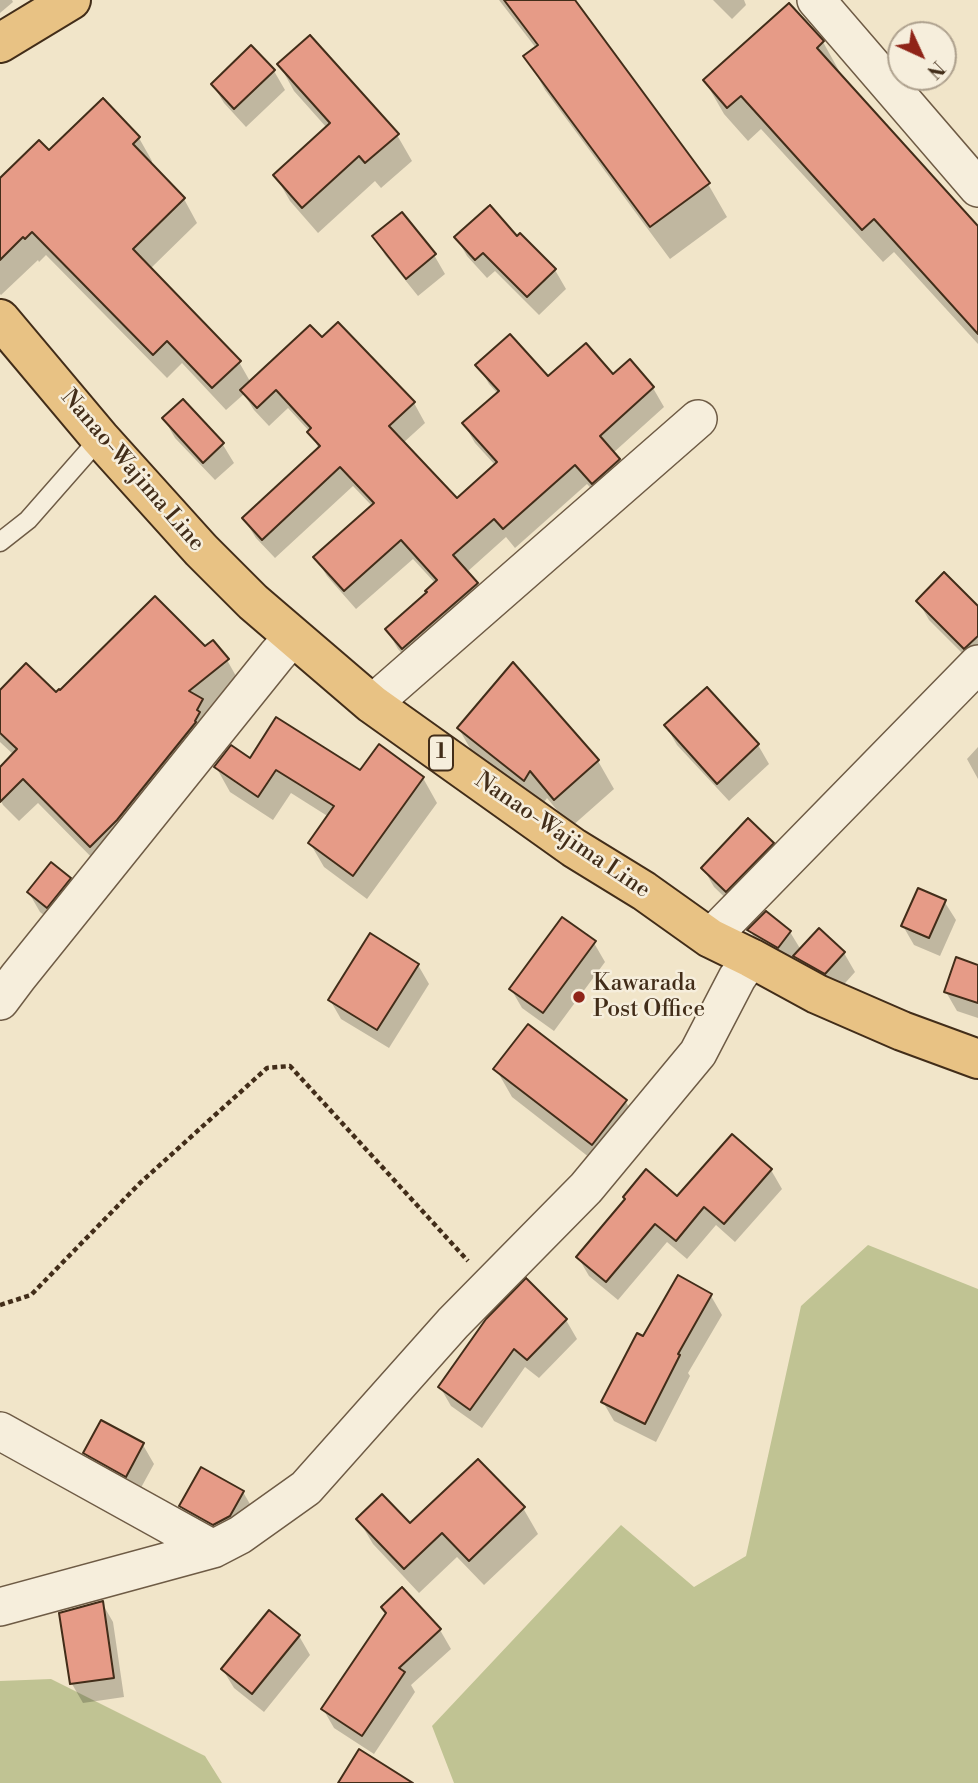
<!DOCTYPE html>
<style>
body{margin:0}
#map{position:relative;width:978px;height:1783px;overflow:hidden;background:#f1e5c9;font-family:"Libre Bodoni",serif}
canvas{display:block}
.north{position:absolute;left:887px;top:21px;width:70px;height:70px;box-sizing:border-box;background:#f6eedc;border:2px solid #aea18e;border-radius:50%;rotate:135deg;font-size:19px;font-weight:700;line-height:28px;text-align:center;color:#422d19}
.north::after{content:'';display:block;margin:auto;width:24px;height:32px;background:#8f2418;clip-path:polygon(50% 0,100% 100%,50% 72%,0 100%)}
</style>
<div id="map">
<canvas width="978" height="1783"></canvas>
<div class="north">N</div>
</div>
<script>
const ctx = document.querySelector('canvas').getContext('2d');
ctx.lineJoin = 'round';
function fillPath(path, color) { ctx.fillStyle = color; ctx.fill(path, 'evenodd'); }
const toPath = rows => new Path2D(rows.map(r => 'M' + r).join(''));
function trace(path, color, width, dash) { ctx.strokeStyle = color; ctx.lineWidth = width; ctx.lineCap = dash ? 'butt' : 'round'; ctx.setLineDash(dash || []); ctx.stroke(path); }
function drawText(font, color, halo, rows, align = 'center') {
  ctx.font = font + ' "Libre Bodoni",serif'; ctx.lineWidth = 5; ctx.setLineDash([]); ctx.textBaseline = 'middle'; ctx.strokeStyle = halo; ctx.fillStyle = color; for (const [text, x, y, turn = 0] of rows) {
    ctx.save(); ctx.translate(x, y); ctx.rotate((+turn || 0) * Math.PI / 180); ctx.textAlign = isNaN(turn) ? turn : align; if (halo) ctx.strokeText(text, 0, 0); ctx.fillText(text, 0, 0); ctx.restore();
  }
}
const green = toPath([
 [868,1245,978,1289,978,1783,454,1783,432,1726,621,1525,694,1587,746,1556,801,1306],
 [51,1679,205,1756,222,1783,0,1783,0,1681]
]);
const shadow = toPath([
 [0,0,12,0,13,2,0,13],
 [499,0,557,0,708,184,727,217,670,259,545,90,526,56,536,48],
 [713,0,744,0,746,5,732,19],
 [789,6,823,42,842,76,978,228,978,344,894,252,883,262,761,129,748,141,724,114,705,81],
 [279,64,397,135,412,161,381,188,375,181,318,233,290,201,275,175,327,128,294,91],
 [274,71,285,90,246,127,224,103,213,85],
 [139,138,152,161,150,164,184,199,197,223,150,269,239,362,251,383,322,340,338,325,414,403,425,423,403,443,457,501,496,466,475,443,464,424,498,394,489,384,478,365,548,378,613,377,630,362,653,388,664,407,613,453,619,460,630,479,604,502,587,484,515,548,506,537,467,572,477,584,488,603,415,668,398,649,387,630,429,593,436,584,413,559,356,609,327,576,315,557,372,506,353,486,275,558,256,538,244,519,319,449,310,432,288,408,269,426,254,410,244,394,226,410,182,363,167,378,46,255,39,262,38,260,1,295,0,294,0,180,48,153],
 [402,214,434,255,445,274,418,296,385,255,374,236],
 [456,237,517,238,555,270,566,289,539,315,495,271,487,278,467,256],
 [182,402,223,445,234,463,215,480,175,438,164,419],
 [918,601,978,608,978,664,976,667,929,620],
 [227,660,241,685,105,871,38,803,19,821,3,805,0,799,0,769,14,755,0,742,0,693,56,694],
 [513,664,598,761,614,789,571,827,547,798,540,808,475,757,459,729],
 [707,689,758,745,769,764,729,801,677,745,666,726],
 [379,747,423,778,437,803,367,899,324,867,310,843,329,817,291,793,273,820,230,792,216,767,250,760,360,773],
 [978,747,978,779,967,759],
 [773,844,784,863,738,910,714,887,703,868],
 [69,879,80,898,58,926,40,912,29,893],
 [944,901,956,920,940,956,914,945,903,926],
 [750,930,790,932,801,950,844,953,855,972,837,992,806,975,796,957,789,966,760,949],
 [594,943,605,962,554,1031,522,1008,511,989],
 [418,965,429,984,389,1048,341,1019,330,1000],
 [978,967,978,1018,957,1011,946,992],
 [496,1069,626,1102,642,1130,608,1172,512,1097],
 [771,1170,782,1189,735,1242,716,1225,687,1259,667,1242,618,1300,589,1276,578,1257,626,1199,678,1198],
 [711,1296,722,1315,688,1373,690,1376,656,1442,614,1421,603,1402,644,1338],
 [566,1320,577,1339,539,1378,525,1367,482,1428,451,1406,440,1387],
 [143,1445,154,1464,137,1495,96,1472,85,1453],
 [243,1492,254,1511,241,1535,192,1525,181,1506],
 [523,1508,538,1534,484,1585,457,1557,419,1593,373,1544,358,1519,410,1526],
 [102,1603,113,1622,124,1697,83,1703,72,1684],
 [440,1630,451,1649,411,1685,415,1692,374,1754,334,1728,323,1709],
 [299,1636,310,1655,264,1712,234,1688,223,1670]
]);
const building = toPath([
 [504,0,575,0,710,183,650,227,523,56,538,45,504,0],
 [789,3,824,41,817,48,978,226,978,334,874,219,862,230,741,96,727,108,703,80,789,3],
 [310,35,399,134,365,163,359,156,302,208,273,175,330,123,277,64,310,35],
 [251,45,275,70,234,109,211,84,251,45],
 [103,98,140,137,133,144,185,198,133,249,241,361,212,388,167,341,153,355,32,232,25,239,23,237,0,260,0,178,39,140,49,150,103,98],
 [490,205,517,236,520,233,556,269,527,297,483,253,475,260,454,237,490,205],
 [402,212,436,254,406,279,372,236,402,212],
 [338,322,415,402,389,426,457,498,497,462,462,423,499,391,475,365,510,334,548,376,586,343,613,374,630,359,654,387,600,436,620,459,592,484,575,465,503,529,494,519,453,555,478,583,402,649,385,629,427,592,425,591,437,580,401,540,344,591,313,557,374,503,340,467,262,540,242,518,320,446,307,432,311,428,276,390,257,408,240,390,310,325,322,337,338,322],
 [183,399,224,443,203,463,162,418,183,399],
 [944,572,978,606,978,636,964,649,916,601,944,572],
 [155,596,205,646,213,640,229,659,189,691,203,699,197,710,200,712,195,721,196,722,117,820,90,847,23,779,0,802,0,767,17,749,0,733,0,690,26,663,56,692,59,689,60,690,155,596],
 [513,662,599,760,554,800,530,771,524,781,457,728,513,662],
 [707,687,759,744,717,784,664,725,707,687],
 [276,717,360,770,379,744,424,777,353,876,308,843,334,806,276,770,258,797,214,767,231,745,250,758,276,717],
 [748,818,774,843,726,892,701,868,748,818],
 [51,862,71,878,47,908,27,892,51,862],
 [918,888,946,900,929,938,901,926,918,888],
 [766,911,791,931,778,948,747,930,766,911],
 [562,917,596,941,543,1013,509,989,562,917],
 [819,928,845,952,825,974,793,956,819,928],
 [370,933,419,964,377,1030,328,1000,370,933],
 [956,957,978,965,978,1003,944,992,956,957],
 [528,1024,627,1100,592,1145,493,1069,528,1024],
 [732,1134,772,1169,724,1224,704,1207,676,1241,655,1224,606,1282,576,1257,625,1199,623,1197,646,1169,677,1196,732,1134],
 [678,1275,712,1294,678,1354,680,1355,645,1424,601,1402,637,1333,643,1336,678,1275],
 [526,1278,567,1319,527,1360,514,1349,470,1410,438,1387,486,1319,526,1278],
 [101,1420,144,1443,126,1477,83,1453,101,1420],
 [478,1459,525,1507,469,1561,442,1533,404,1569,356,1519,382,1494,410,1523,478,1459],
 [201,1467,244,1491,230,1516,213,1525,179,1506,201,1467],
 [402,1587,441,1629,399,1668,405,1672,362,1736,321,1709,386,1613,381,1607,402,1587],
 [103,1601,114,1678,70,1684,59,1613,103,1601],
 [269,1610,300,1635,252,1694,221,1669,269,1610],
 [359,1749,413,1783,338,1783,359,1749]
]);
const path = toPath([
 [0,1305,31,1295,140,1183,267,1068,290,1066,468,1261]
]);
const service = toPath([
 [0,542,28,520,100,438]
]);
const minor = toPath([
 [816,0,978,188],
 [372,704,698,419],
 [710,938,978,664],
 [0,1001,18,977,277,655,293,637],
 [0,1431,213,1549],
 [0,1607,213,1549,240,1535,306,1488,453,1323,586,1188,698,1053,737,978,751,958]
]);
const primary = toPath([
 [0,319,100,438,201,550,253,602,372,704,574,848,644,891,710,938,751,958,817,994,902,1031,978,1059]
]);
const trunk = toPath([
 [0,43,71,0]
]);
const markers = [
 [579,997,7,"#8f2418"]
];
const shields = [
 [441,753,24]
];
const shieldNames = [
 ["1",441,753]
];
const streetNames = [
 ["Nanao-Wajima Line",132,471,49],
 ["Nanao-Wajima Line",562,836,34]
];
const poiNames = [
 ["Kawarada",593,984],
 ["Post Office",593,1010]
];
fillPath(green, '#c0c393');
fillPath(shadow, '#0003');
fillPath(building, '#e69b87');
trace(building, '#422d19', 2);
trace(service, '#6e5b45', 21);
trace(minor, '#6e5b45', 40);
trace(primary, '#422d19', 42);
trace(trunk, '#422d19', 42);
trace(path, '#422d19', 4.5, [5, 3.5]);
trace(service, '#f6eedc', 18);
trace(minor, '#f6eedc', 37);
trace(primary, '#e8c284', 38);
trace(trunk, '#e8c284', 38);
for (const [x, y, r, color] of markers) { const dot = new Path2D(); dot.arc(x, y, r, 0, 2 * Math.PI); ctx.fillStyle = color; ctx.fill(dot); trace(dot, '#f6eedc', 2.5); }
for (const [x, y, w] of shields) { const box = new Path2D(); box.roundRect(x - w / 2, y - 17.5, w, 35, 5); ctx.fillStyle = '#f6eedc'; ctx.fill(box); trace(box, '#422d19', 2); }
drawText('bold 21px', '#422d19', null, shieldNames);
drawText('23px', '#422d19', '#f6eedc', streetNames);
drawText('23px', '#422d19', '#f6eedc', poiNames, 'left');
</script>
